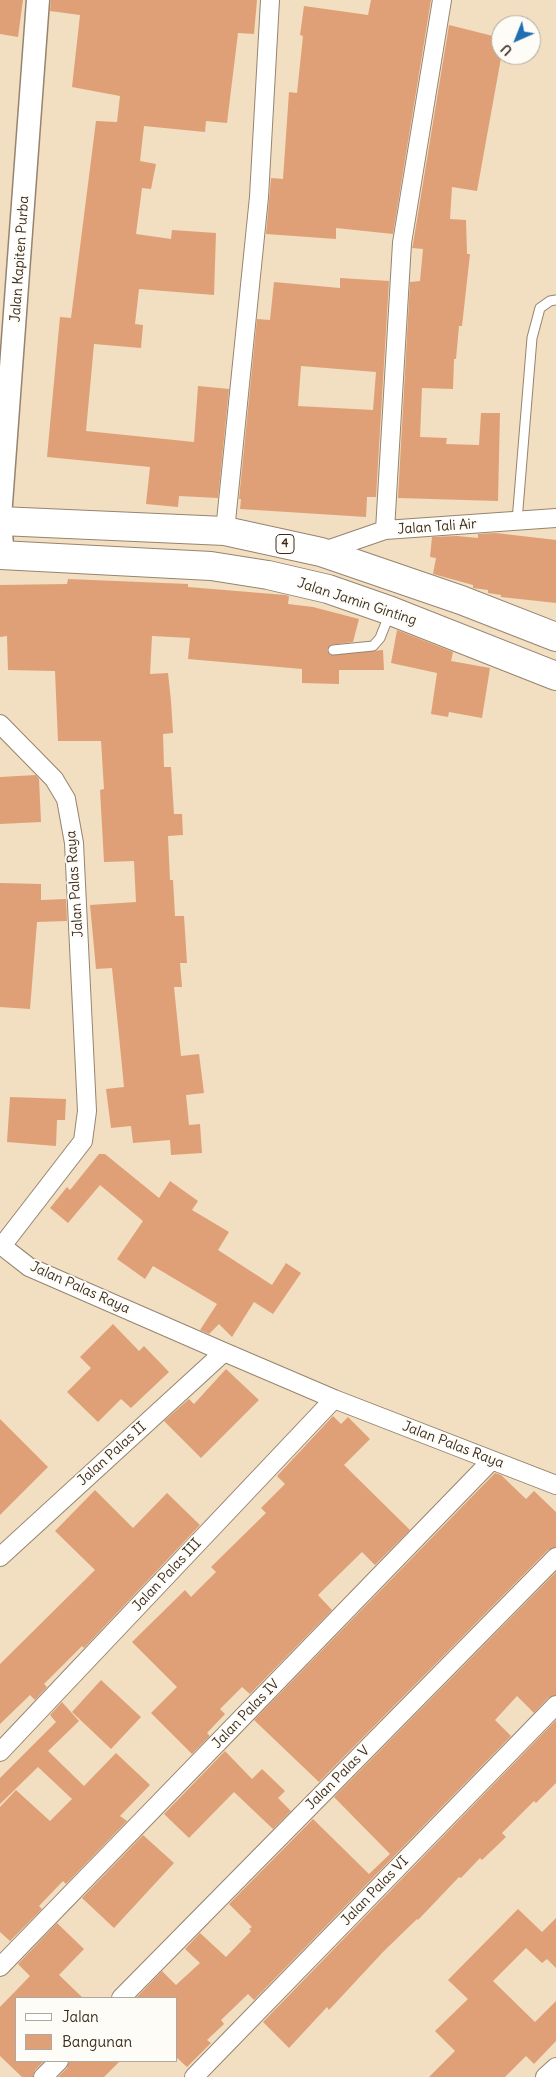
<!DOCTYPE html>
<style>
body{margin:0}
#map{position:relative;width:556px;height:2077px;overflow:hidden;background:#f2dec0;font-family:Delius,sans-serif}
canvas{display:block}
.legend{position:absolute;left:15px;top:1997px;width:162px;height:65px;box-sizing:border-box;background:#fdfcf7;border:1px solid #afa8a0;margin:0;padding:6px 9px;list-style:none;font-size:15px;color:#3b2a1e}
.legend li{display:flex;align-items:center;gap:10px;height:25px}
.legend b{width:25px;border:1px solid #afa8a0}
.north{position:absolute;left:491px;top:15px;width:50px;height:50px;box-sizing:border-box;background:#fdfcf7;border:1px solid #afa8a0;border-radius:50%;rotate:224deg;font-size:14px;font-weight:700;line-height:20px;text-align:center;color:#3b2a1e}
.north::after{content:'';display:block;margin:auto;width:18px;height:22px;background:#1f6fb2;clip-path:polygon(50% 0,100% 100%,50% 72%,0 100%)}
</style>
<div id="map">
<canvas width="556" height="2077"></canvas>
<ul class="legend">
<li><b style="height:6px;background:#fff"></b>Jalan</li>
<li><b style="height:14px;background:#dfa077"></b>Bangunan</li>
</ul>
<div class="north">U</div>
</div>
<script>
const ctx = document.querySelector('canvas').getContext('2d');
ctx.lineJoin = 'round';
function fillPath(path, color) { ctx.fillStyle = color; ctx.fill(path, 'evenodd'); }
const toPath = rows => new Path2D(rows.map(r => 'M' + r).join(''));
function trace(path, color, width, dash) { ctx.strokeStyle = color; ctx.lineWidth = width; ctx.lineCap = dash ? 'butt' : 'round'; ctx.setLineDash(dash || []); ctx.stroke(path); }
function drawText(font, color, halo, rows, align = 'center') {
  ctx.font = font + ' Delius,sans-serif'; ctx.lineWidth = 4; ctx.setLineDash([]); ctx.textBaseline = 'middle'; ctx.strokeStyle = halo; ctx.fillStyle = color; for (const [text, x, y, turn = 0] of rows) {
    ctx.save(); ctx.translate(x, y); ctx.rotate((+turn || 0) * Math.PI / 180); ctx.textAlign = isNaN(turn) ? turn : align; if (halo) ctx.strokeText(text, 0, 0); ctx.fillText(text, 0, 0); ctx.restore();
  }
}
const building = toPath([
 [0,0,23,0,18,37,0,34],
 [51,0,257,0,254,34,238,33,227,123,206,121,205,132,144,126,140,161,156,164,151,189,142,188,136,234,171,239,172,230,216,233,214,295,139,289,135,324,143,325,141,348,94,344,86,431,194,442,198,386,229,389,218,498,179,496,178,507,146,504,150,467,47,457,60,317,71,318,96,121,117,122,120,96,72,87,80,15,50,11],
 [371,0,431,0,393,234,336,228,336,239,266,234,271,178,283,179,289,92,297,93,303,36,300,35,304,6,368,15],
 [449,25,501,38,501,58,477,191,452,187,450,219,466,220,467,254,470,254,462,326,459,326,456,359,454,359,453,389,422,388,420,437,447,438,446,444,479,445,481,413,500,413,498,501,398,498,410,282,420,281,423,249,412,248,413,244],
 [340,278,389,281,376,497,367,497,366,517,240,509,241,499,239,499,257,319,270,320,274,282,340,288],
 [301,366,376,372,373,410,298,406],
 [496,533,556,540,556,603,501,597,501,595,488,593,488,590,473,588,473,585,433,574,436,558,430,557,432,537,457,536,478,538,478,534],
 [68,579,188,584,188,587,285,595,289,596,288,604,313,607,359,619,353,642,330,645,327,650,330,655,383,650,384,670,339,670,339,684,302,683,302,669,188,659,190,638,152,636,150,674,168,673,171,701,173,733,163,734,164,767,171,767,174,814,182,814,183,835,168,836,170,880,173,880,175,916,184,916,187,963,180,963,182,987,174,987,181,1056,199,1054,204,1093,186,1095,189,1125,200,1124,202,1153,171,1155,170,1140,133,1143,131,1126,111,1128,106,1089,124,1087,119,1036,112,968,96,969,90,905,136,902,134,861,104,862,100,790,104,789,101,741,58,741,55,671,8,670,7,636,0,637,0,585,67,584],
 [397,630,453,652,451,661,490,668,482,718,449,712,448,717,431,714,437,673,391,663],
 [36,775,39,779,41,822,0,824,0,777],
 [0,883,41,884,41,900,66,899,67,921,37,922,30,1009,0,1007],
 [10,1097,66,1099,65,1120,57,1120,56,1146,7,1142],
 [99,1154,105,1154,159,1198,170,1181,198,1201,192,1210,229,1232,218,1250,272,1285,286,1263,301,1273,273,1314,254,1302,232,1337,219,1324,209,1334,200,1330,217,1304,153,1266,145,1279,117,1259,143,1221,100,1185,68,1223,50,1208,67,1187,70,1190],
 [113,1324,139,1351,144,1346,169,1372,131,1408,121,1399,98,1422,67,1392,91,1368,80,1357],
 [226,1369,259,1400,201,1458,164,1421,189,1399,194,1404],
 [333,1416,341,1424,348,1417,370,1439,344,1465,410,1530,375,1565,362,1552,318,1595,332,1610,250,1694,242,1687,220,1709,225,1714,207,1733,210,1736,192,1754,151,1713,177,1687,132,1642,185,1590,191,1597,216,1572,211,1567,266,1513,261,1508,285,1484,277,1476],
 [0,1419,48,1467,0,1515],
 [495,1473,501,1475,526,1499,534,1491,556,1512,556,1547,548,1550,319,1782,254,1720],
 [95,1490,133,1528,167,1493,200,1525,84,1648,82,1646,44,1684,47,1687,35,1700,30,1695,0,1724,0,1664,95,1570,55,1531],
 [556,1572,556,1695,548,1698,534,1713,517,1696,495,1720,511,1736,254,2000,248,1994,221,2020,224,2024,207,2040,211,2043,187,2067,176,2057,176,1998,136,1998,162,1971,176,1985,200,1963,185,1949,200,1933,226,1957,251,1931,249,1929,252,1927,229,1904,313,1819,369,1874,390,1854,334,1797],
 [101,1680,141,1717,111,1749,72,1712],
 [62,1702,79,1721,48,1751,84,1786,116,1753,150,1785,120,1816,127,1821,66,1884,63,1881,39,1906,42,1909,10,1941,0,1932,0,1807,16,1790,50,1821,72,1799,38,1767,0,1804,0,1778,56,1722,50,1715],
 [556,1720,556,1783,536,1803,534,1801,502,1833,506,1837,482,1860,480,1858,461,1878,459,1877,418,1920,417,1919,383,1952,329,2010,327,2007,289,2048,263,2022],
 [225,1751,252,1779,262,1769,285,1791,278,1798,291,1811,273,1829,234,1792,189,1838,164,1814],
 [143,1835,174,1863,114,1928,82,1898],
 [518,1909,542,1932,556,1918,556,1968,547,1959,542,1963,526,1948,493,1981,535,2022,556,2001,556,2041,534,2064,526,2056,505,2077,429,2077,455,2051,435,2031,468,1999,448,1980],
 [57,1923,84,1949,59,1975,83,1998,16,1998,16,2061,44,2061,35,2070,33,2077,22,2077,0,2056,0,2007,30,1976,18,1964],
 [69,2061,120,2061,104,2077,58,2077,67,2068]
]);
const service = toPath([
 [517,521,532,338,540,308,550,301,556,300],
 [333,650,373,646,380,638,390,613]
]);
const minor = toPath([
 [385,530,402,243,442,0],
 [225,531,259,197,270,0],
 [321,552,385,530,556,518],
 [0,724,54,779,66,799,74,843,87,1111,83,1141,2,1246,29,1267,224,1352,334,1399,556,1485],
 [0,1557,224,1352],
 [0,1752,334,1399],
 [0,1967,492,1460],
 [121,1998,556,1557],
 [43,2077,59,2061],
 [194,2077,556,1705],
 [545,2077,556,2067]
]);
const tertiary = toPath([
 [0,517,38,0],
 [0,524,3,555]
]);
const trunk = toPath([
 [0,521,225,531,321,552,461,600,556,637],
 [0,555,211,566,268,575,328,589,391,611,556,676]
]);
const shields = [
 [285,544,18]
];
const shieldNames = [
 ["4",285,544]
];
const streetNames = [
 ["Jalan Kapiten Purba",20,259,-86],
 ["Jalan Tali Air",437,527,-4],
 ["Jalan Jamin Ginting",357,602,18],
 ["Jalan Palas Raya",75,884,-94],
 ["Jalan Palas Raya",80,1288,24],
 ["Jalan Palas Raya",453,1445,21],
 ["Jalan Palas II",112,1454,-42],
 ["Jalan Palas III",167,1575,-47],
 ["Jalan Palas IV",246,1714,-46],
 ["Jalan Palas V",338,1778,-45],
 ["Jalan Palas VI",375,1891,-46]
];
fillPath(building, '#dfa077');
trace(service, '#96846f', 11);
trace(minor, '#96846f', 20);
trace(tertiary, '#96846f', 25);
trace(trunk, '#96846f', 30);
trace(service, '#fff', 9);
trace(minor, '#fff', 18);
trace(tertiary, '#fff', 22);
trace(trunk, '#fff', 28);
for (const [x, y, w] of shields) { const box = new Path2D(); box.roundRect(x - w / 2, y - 9.5, w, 19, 4); ctx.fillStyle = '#fdfcf7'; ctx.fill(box); trace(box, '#3b2a1e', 1); }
drawText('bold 12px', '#3b2a1e', null, shieldNames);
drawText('14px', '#3b2a1e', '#fdfcf7', streetNames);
</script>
